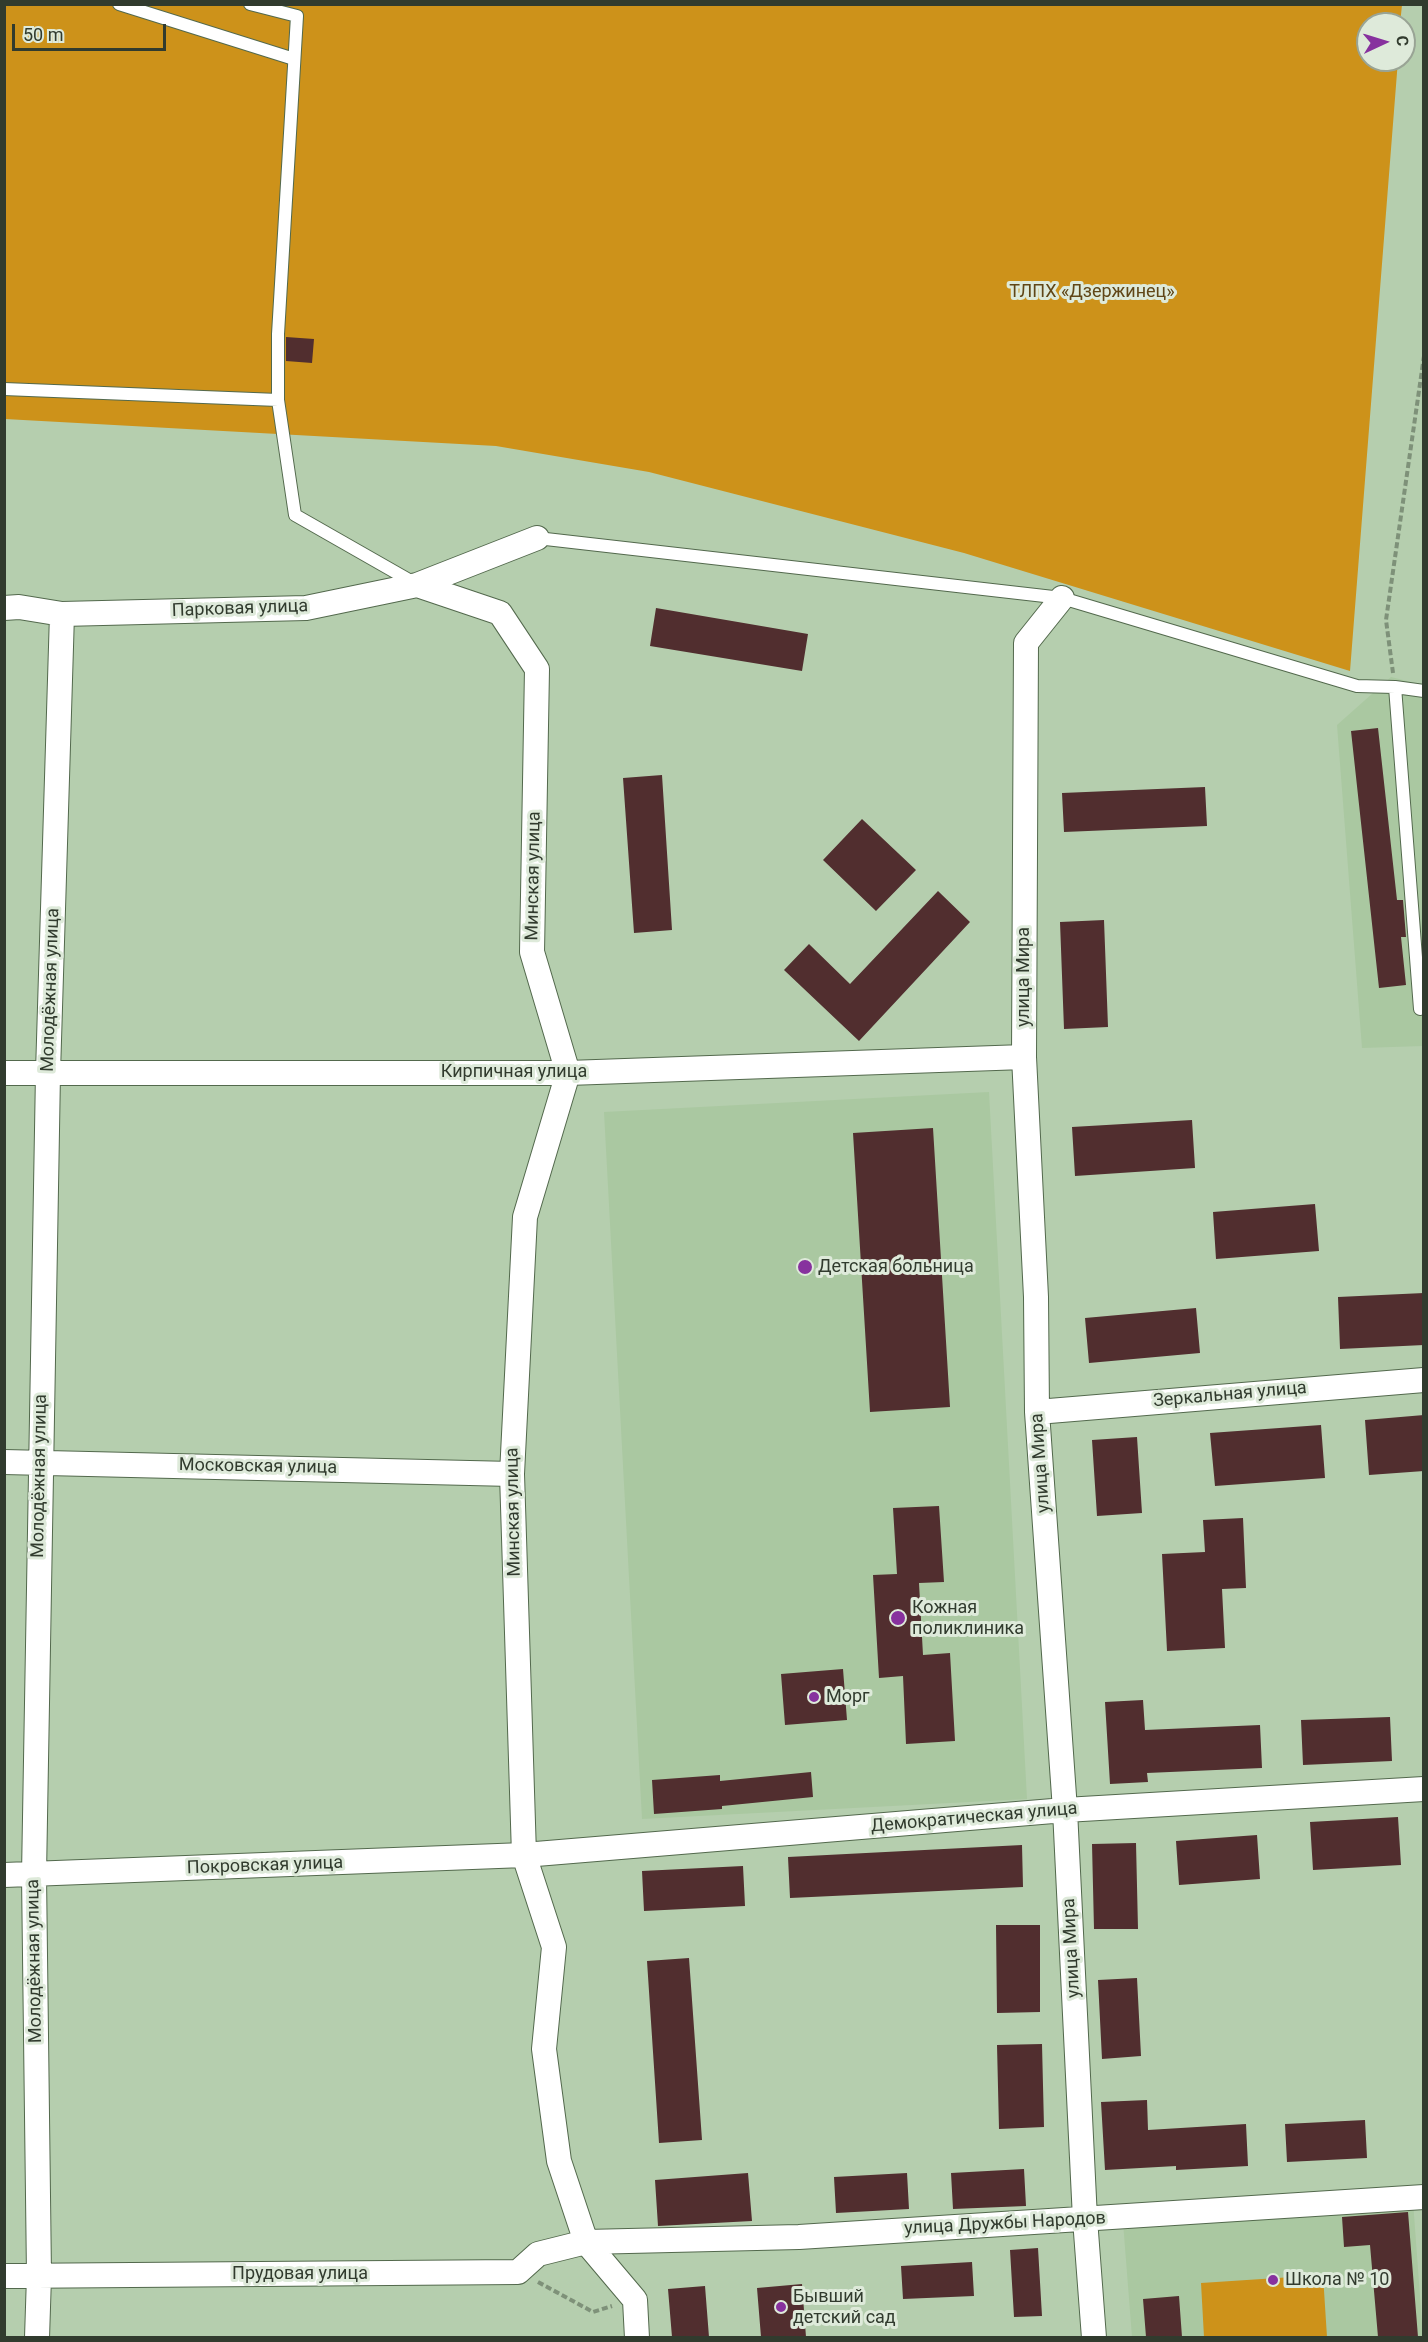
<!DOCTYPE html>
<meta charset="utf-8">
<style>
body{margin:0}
#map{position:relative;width:1428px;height:2342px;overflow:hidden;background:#b5ceae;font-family:Roboto,sans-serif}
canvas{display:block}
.frame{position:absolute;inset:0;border:6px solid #313b2e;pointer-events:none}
.north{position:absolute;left:1356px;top:12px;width:60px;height:60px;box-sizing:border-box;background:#deeada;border:2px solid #99a495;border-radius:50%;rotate:86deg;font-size:16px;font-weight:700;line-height:24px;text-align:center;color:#313b2e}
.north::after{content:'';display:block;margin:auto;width:21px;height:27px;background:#87319e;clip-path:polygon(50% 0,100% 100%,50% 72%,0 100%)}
.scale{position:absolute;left:12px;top:24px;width:154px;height:27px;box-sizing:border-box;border:3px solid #313b2e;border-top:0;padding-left:8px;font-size:18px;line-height:21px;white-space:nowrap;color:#313b2e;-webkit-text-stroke:4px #deeada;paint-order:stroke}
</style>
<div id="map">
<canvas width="1428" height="2342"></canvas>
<div class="frame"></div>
<div class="north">С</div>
<div class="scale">50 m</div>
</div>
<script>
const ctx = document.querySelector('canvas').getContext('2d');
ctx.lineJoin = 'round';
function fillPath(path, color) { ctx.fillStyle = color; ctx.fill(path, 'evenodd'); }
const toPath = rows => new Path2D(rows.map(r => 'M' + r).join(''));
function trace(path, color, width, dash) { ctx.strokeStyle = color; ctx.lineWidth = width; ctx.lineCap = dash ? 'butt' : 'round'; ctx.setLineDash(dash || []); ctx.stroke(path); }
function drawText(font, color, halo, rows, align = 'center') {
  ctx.font = font + ' Roboto,sans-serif'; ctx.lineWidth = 6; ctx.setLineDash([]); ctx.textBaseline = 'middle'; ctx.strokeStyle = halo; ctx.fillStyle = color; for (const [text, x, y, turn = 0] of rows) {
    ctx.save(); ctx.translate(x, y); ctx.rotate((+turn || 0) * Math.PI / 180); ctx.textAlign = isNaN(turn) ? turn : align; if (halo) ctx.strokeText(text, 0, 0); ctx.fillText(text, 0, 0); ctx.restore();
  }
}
const built = toPath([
 [1391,677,1423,685,1423,1046,1362,1048,1337,725],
 [989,1092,1027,1799,642,1819,604,1112],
 [1413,2201,1423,2337,1132,2337,1123,2222]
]);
const green = toPath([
 [4,5,1402,5,1400,24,1368,24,1368,60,1398,60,1350,671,964,553,649,472,496,446,5,419],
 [1323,2275,1327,2337,1204,2337,1201,2283]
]);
const building = toPath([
 [286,337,314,339,312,363,286,361],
 [656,608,808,634,802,671,650,646],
 [1378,728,1397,900,1403,900,1406,937,1401,937,1406,985,1379,988,1351,731],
 [662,775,672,930,634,933,623,778],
 [1205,787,1207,826,1064,832,1062,793],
 [862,819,916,870,876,911,823,860],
 [938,891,970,922,859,1041,784,970,809,944,850,984],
 [1104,920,1108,1027,1064,1029,1060,922],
 [1192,1120,1195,1168,1075,1176,1072,1127],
 [933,1128,950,1407,870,1412,853,1133],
 [1315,1204,1319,1251,1216,1259,1213,1212],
 [1424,1293,1424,1345,1340,1349,1338,1297],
 [1196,1308,1200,1353,1089,1363,1085,1318],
 [1424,1415,1424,1471,1369,1475,1365,1420],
 [1321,1425,1325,1478,1215,1486,1210,1433],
 [1137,1437,1142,1513,1097,1516,1092,1440],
 [939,1506,944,1582,919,1583,923,1655,950,1653,955,1741,906,1744,903,1676,879,1678,873,1575,897,1574,893,1508],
 [1243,1518,1246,1588,1222,1589,1225,1648,1167,1651,1162,1554,1205,1552,1203,1520],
 [843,1669,847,1720,785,1725,781,1674],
 [1143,1700,1145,1730,1260,1725,1262,1768,1147,1773,1148,1782,1110,1784,1105,1702],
 [1390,1717,1392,1761,1303,1765,1301,1720],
 [811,1772,813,1797,722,1806,722,1809,654,1814,652,1780,720,1775,720,1781],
 [1398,1817,1401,1865,1313,1870,1310,1822],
 [1257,1835,1260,1879,1179,1885,1176,1841],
 [1136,1843,1138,1929,1094,1929,1092,1844],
 [1022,1845,1023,1887,790,1898,788,1857],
 [743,1866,745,1906,644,1911,642,1871],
 [996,1925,1040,1925,1040,2012,997,2013],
 [689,1958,702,2140,659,2143,647,1961],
 [1137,1978,1141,2056,1102,2059,1098,1980],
 [1042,2044,1044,2127,999,2129,997,2045],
 [1147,2100,1148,2130,1246,2124,1248,2166,1176,2170,1176,2166,1105,2170,1101,2102],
 [1365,2120,1367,2158,1287,2162,1285,2124],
 [1024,2169,1026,2206,953,2209,951,2173],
 [748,2173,752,2221,658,2226,655,2180],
 [907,2173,909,2209,836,2213,834,2177],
 [1408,2212,1418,2337,1378,2337,1370,2245,1344,2247,1342,2217],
 [1038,2248,1042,2316,1014,2317,1010,2250],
 [972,2262,974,2296,903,2299,901,2266],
 [802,2284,806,2337,761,2337,757,2288],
 [705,2286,709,2337,672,2337,668,2289],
 [1179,2296,1182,2337,1146,2337,1143,2299]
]);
const path = toPath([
 [1393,673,1386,620,1424,356],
 [538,2282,593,2312,612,2306]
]);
const service = toPath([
 [119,4,294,59],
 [250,4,297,16,278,334,278,400,295,515,416,584],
 [4,389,278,400],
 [537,538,1062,598,1357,686,1395,687,1424,691],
 [1395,687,1420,1009]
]);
const minor = toPath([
 [417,585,500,613,537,669,532,952,568,1073,525,1217,512,1474,524,1855,554,1947,544,2049,559,2161,586,2242,635,2300,637,2338],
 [1062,598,1026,643,1024,1057,1036,1297,1037,1412,1065,1810,1085,2219,1094,2338],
 [4,608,19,607,62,614,306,608,417,585,537,538],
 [4,1073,568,1073,1024,1057],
 [1037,1412,1424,1380],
 [4,1462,512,1474],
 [4,1875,524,1855,1065,1810,1424,1789],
 [4,2276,518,2272,538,2254,586,2242,799,2237,1424,2197],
 [37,2338,39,2276,34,1875,48,1073,62,614]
]);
const markers = [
 [805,1267,8,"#87319e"],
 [898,1618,8,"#87319e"],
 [814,1697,6,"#87319e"],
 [1273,2280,6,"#87319e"],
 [781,2307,6,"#87319e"]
];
const parkNames = [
 ["ТЛПХ «Дзержинец»",1092,292]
];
const streetNames = [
 ["Парковая улица",240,609,-2],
 ["Минская улица",534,876,-89],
 ["улица Мира",1024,977,-90],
 ["Молодёжная улица",51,990,-88],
 ["Кирпичная улица",514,1072],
 ["Зеркальная улица",1230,1395,-5],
 ["улица Мира",1041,1463,-94],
 ["Московская улица",258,1467,1],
 ["Молодёжная улица",40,1476,-89],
 ["Минская улица",514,1512,-91],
 ["Демократическая улица",974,1818,-5],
 ["Покровская улица",265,1866,-2],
 ["улица Мира",1072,1948,-93],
 ["Молодёжная улица",35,1961,-91],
 ["улица Дружбы Народов",1005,2224,-3],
 ["Прудовая улица",300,2274]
];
const poiNames = [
 ["Детская больница",818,1267],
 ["Кожная",912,1608],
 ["поликлиника",912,1629],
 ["Морг",826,1697],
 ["Школа № 10",1285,2280],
 ["Бывший",793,2297],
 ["детский сад",793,2318]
];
fillPath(built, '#aac8a1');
fillPath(green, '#cd921a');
fillPath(building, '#512e2f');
trace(service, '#53694d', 14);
trace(minor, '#53694d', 26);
trace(path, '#7e9179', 4, [6, 3]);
trace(service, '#fff', 12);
trace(minor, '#fff', 24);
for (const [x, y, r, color] of markers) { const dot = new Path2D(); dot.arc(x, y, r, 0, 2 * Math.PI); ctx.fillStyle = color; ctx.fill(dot); trace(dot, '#deeada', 2); }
drawText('18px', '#604617', '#deeada', parkNames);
drawText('18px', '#313b2e', '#deeada', streetNames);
drawText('18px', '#313b2e', '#deeada', poiNames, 'left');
</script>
